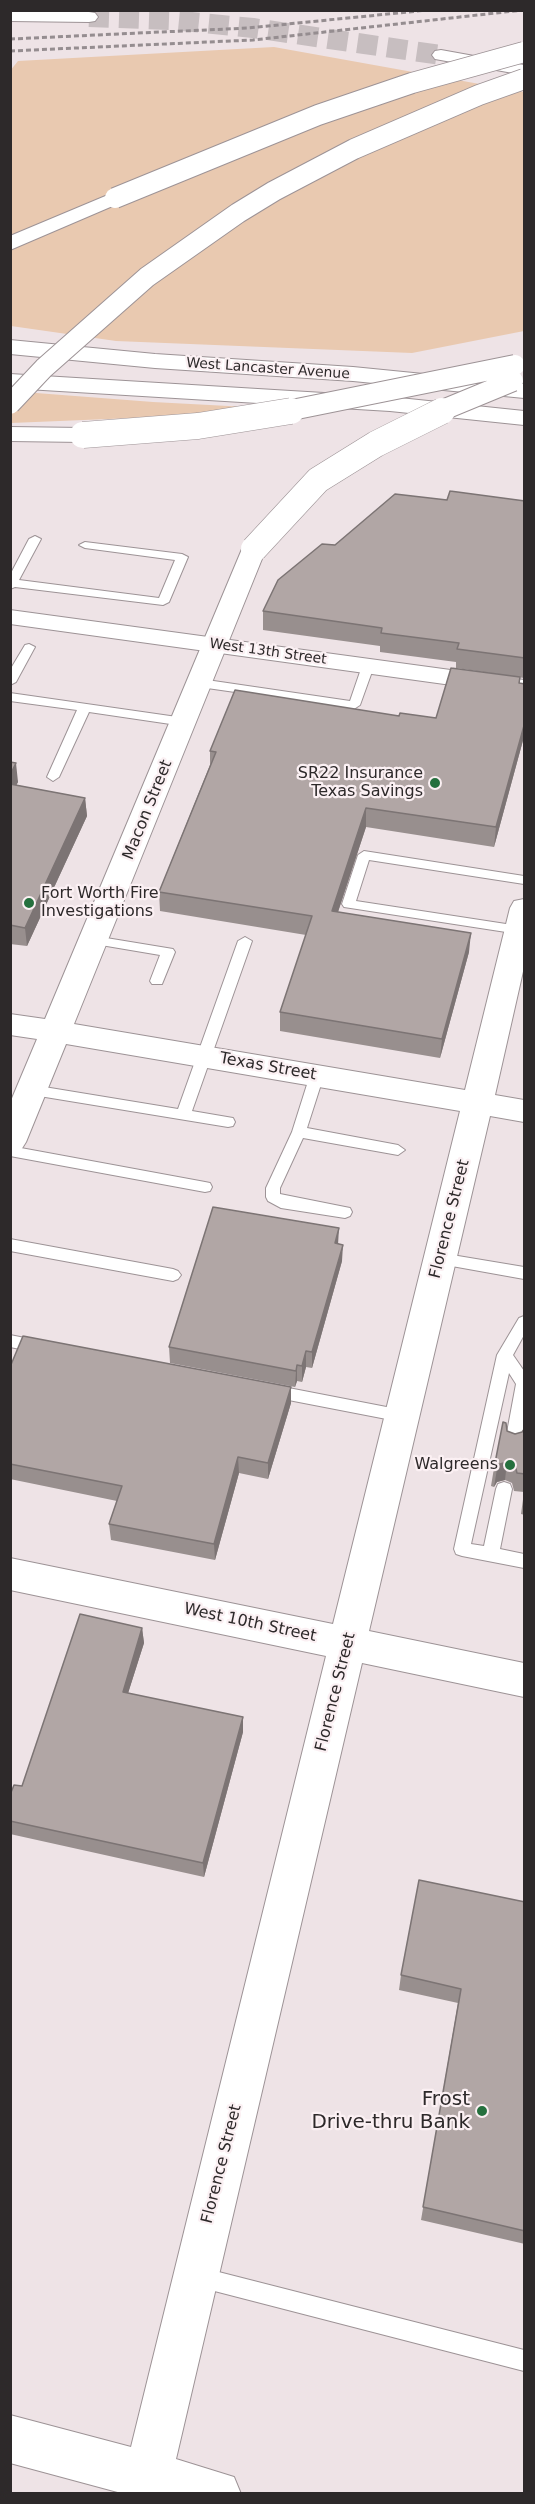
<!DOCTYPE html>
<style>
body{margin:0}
#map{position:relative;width:535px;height:2504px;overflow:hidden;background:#eee3e6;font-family:"DejaVu Sans",sans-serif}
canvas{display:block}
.frame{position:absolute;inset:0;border:12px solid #2d292a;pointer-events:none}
</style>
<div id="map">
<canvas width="535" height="2504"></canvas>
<div class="frame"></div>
</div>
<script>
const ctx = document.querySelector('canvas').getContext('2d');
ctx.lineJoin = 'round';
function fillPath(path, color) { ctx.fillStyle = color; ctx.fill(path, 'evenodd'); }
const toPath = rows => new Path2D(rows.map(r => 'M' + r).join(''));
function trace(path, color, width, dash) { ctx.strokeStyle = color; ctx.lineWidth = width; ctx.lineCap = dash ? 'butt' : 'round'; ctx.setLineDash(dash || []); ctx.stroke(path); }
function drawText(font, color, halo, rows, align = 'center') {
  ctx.font = font + ' "DejaVu Sans",sans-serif'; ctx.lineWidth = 4.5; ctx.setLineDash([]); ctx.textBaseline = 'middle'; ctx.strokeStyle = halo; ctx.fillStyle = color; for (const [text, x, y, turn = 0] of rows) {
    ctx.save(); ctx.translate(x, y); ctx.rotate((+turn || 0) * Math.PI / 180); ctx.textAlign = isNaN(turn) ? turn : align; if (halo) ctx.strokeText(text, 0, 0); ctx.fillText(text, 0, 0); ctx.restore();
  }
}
const green = toPath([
 [274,47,524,92,524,331,412,353,116,341,11,326,10,71,18,61],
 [10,391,153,402,247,407,181,416,11,423]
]);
const highwayTunnel = toPath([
 [89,17,172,20,253,28,441,55]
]);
const lane = toPath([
 [35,536,41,539,19,580,159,598,175,560,85,548,79,545,85,542,182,554,188,557,169,602,163,605,15,587,10,589,10,575,29,539,35,536],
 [29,644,35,647,16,682,10,685,10,670,25,645,29,644],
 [368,662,374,666,360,705,354,709,200,687,194,683,200,679,350,701,362,666,368,662],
 [10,693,184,718,190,722,184,726,89,712,59,777,53,781,47,777,77,710,10,701,10,693],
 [364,851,524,876,524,884,369,860,356,901,519,926,524,927,524,932,519,934,344,907,342,904,358,855,364,851],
 [94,936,173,949,175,952,162,984,152,984,150,981,160,955,89,943,87,940,94,936],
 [245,937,252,941,192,1111,233,1118,235,1122,233,1126,228,1127,27,1094,25,1090,27,1086,32,1085,178,1109,238,941,245,937],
 [317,1070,324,1075,307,1128,398,1145,405,1150,398,1155,303,1138,280,1188,280,1194,350,1208,352,1212,350,1216,345,1218,281,1208,268,1201,266,1197,266,1188,292,1132,310,1075,317,1070],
 [10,1146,205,1182,210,1183,212,1187,210,1191,205,1192,10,1156,10,1146],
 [10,1239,173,1269,178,1271,181,1275,178,1279,173,1281,10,1251,10,1239],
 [440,1253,524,1267,524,1279,435,1263,432,1259,435,1255,440,1253],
 [524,1316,524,1335,513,1355,524,1371,524,1424,521,1443,519,1448,513,1450,507,1448,505,1443,516,1384,509,1373,471,1544,484,1546,496,1489,498,1484,504,1482,510,1484,512,1489,500,1549,524,1554,524,1568,462,1556,456,1554,454,1549,497,1355,519,1318,524,1316],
 [10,1335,40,1341,45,1343,48,1347,45,1351,40,1353,10,1347,10,1335],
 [273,1385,402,1410,408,1411,410,1416,408,1421,402,1422,273,1397,267,1395,265,1391,267,1387,273,1385],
 [199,2267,524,2350,524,2371,199,2287,192,2284,189,2277,192,2270,199,2267]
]);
const street = toPath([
 [10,610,524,680,524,695,10,624,10,610]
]);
const secondary = toPath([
 [10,340,155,354,353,367,524,384,524,398,353,381,155,368,10,354,10,340],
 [10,374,390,397,524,411,524,425,390,411,10,388,10,374],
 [10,427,83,428,91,430,94,435,91,440,83,442,10,441,10,427],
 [254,542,263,544,266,549,74,1024,465,1090,510,908,514,901,524,899,524,967,495,1095,524,1100,524,1122,490,1116,369,1631,524,1663,524,1697,362,1663,176,2459,234,2477,241,2494,125,2494,10,2463,10,2415,131,2447,326,1656,10,1590,10,1558,333,1624,460,1111,66,1044,26,1142,21,1150,10,1153,10,1103,37,1039,10,1035,10,1014,45,1019,242,549,245,544,254,542]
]);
const highway = toPath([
 [10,11,89,12,95,13,98,17,95,21,89,22,10,21,10,11],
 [441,50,524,65,524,75,435,59,432,55,435,51,441,50],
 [115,192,122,194,125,198,122,202,10,250,10,236,115,192]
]);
const rail = toPath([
 [10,39,248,28,428,10],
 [10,51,253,40,523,10]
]);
const secondaryBridgeFar1 = toPath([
 [282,412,515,365],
 [438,412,513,381]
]);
const secondaryBridge = toPath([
 [83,435,198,426,291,411],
 [254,549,318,480,376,444,442,411]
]);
const highwayBridge = toPath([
 [115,198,318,115,412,83,524,52],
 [10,404,44,368,147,277,238,213,274,191,354,149,479,95,524,79]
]);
const wall = toPath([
 [447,500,525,501,524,678,456,668,456,662,380,652,380,646,263,630,263,611,335,545],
 [520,677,520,683,525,684,525,733,494,847,366,827,338,912,469,952,440,1058,280,1031,280,1012,306,935,160,911,159,892,210,765,210,751,399,716,436,718],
 [10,762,18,782,16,785,85,798,87,816,27,946,10,944],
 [338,1244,342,1261,312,1368,306,1367,302,1382,297,1381,295,1387,170,1363,169,1347],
 [10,1367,291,1403,268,1479,239,1473,215,1560,111,1540,109,1524,117,1501,10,1479],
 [525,1428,525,1515,521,1514,524,1492,514,1491,512,1483,505,1480,497,1482,494,1487,491,1486,494,1468,507,1431,515,1434,522,1432],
 [142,1628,144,1643,128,1693,243,1732,204,1877,10,1834,10,1795,22,1786],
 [525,1902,525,2244,421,2220,458,2003,399,1990,401,1975]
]);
const shadedWall = toPath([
 [525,722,525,733,494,847,496,827],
 [16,763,18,782,10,798,10,775],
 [85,798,87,816,27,946,25,928],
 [366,808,366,827,332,930,332,911],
 [471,933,469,952,440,1058,442,1039],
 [339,1228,338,1245,335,1243],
 [343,1245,342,1261,312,1368,312,1352],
 [306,1351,306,1367,302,1382,302,1366],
 [297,1365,297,1381,295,1387,296,1371],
 [291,1387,291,1403,268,1479,268,1463],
 [238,1457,239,1473,215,1560,214,1544],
 [507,1462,505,1480,497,1482,494,1487,497,1469,500,1464],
 [142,1628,144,1643,124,1706,123,1692],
 [243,1717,243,1732,204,1877,203,1863]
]);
const building = toPath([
 [450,491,525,501,525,658,457,649,459,643,381,633,382,628,263,611,278,580,322,544,335,545,395,494,447,500,450,491],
 [451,668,520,677,519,683,525,684,525,722,496,827,366,808,332,911,471,933,442,1039,280,1012,312,916,159,892,216,752,210,751,235,690,399,716,400,713,436,718,451,668],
 [10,762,16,763,10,775,10,762],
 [10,784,85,798,25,928,10,925,10,784],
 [213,1207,339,1228,335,1243,343,1245,312,1352,306,1351,302,1366,297,1365,296,1371,169,1347,213,1207],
 [23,1336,291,1387,268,1463,238,1457,214,1544,109,1524,122,1486,10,1464,10,1367,23,1336],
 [503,1422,506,1423,507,1431,515,1434,522,1432,525,1428,525,1474,517,1473,515,1465,507,1462,500,1464,497,1469,494,1468,503,1422],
 [80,1614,142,1628,123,1692,243,1717,203,1863,10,1821,10,1795,14,1785,22,1786,80,1614],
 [419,1880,525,1902,525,2231,423,2207,461,1989,401,1975,419,1880]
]);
const markers = [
 [435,783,6,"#25703e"],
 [29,903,6,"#25703e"],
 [510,1465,6,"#25703e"],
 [482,2111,6,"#25703e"]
];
const farStreetnames = [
 ["West Lancaster Avenue",268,369,4],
 ["West 13th Street",268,652,8]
];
const poiNames = [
 ["SR22 Insurance",423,774],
 ["Texas Savings",423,792],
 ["Fort Worth Fire",41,894,"left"],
 ["Investigations",41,912,"left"],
 ["Walgreens",498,1465]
];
const streetNames = [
 ["Macon Street",148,810,-68],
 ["Texas Street",268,1067,10],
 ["Florence Street",450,1219,-76],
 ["West 10th Street",250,1623,12],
 ["Florence Street",336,1692,-76],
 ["Florence Street",222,2164,-76]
];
const nearPoinames = [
 ["Frost",470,2100],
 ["Drive-thru Bank",470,2123]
];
fillPath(green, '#e9c9b0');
trace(highwayTunnel, '#c7bec0', 20, [20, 10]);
trace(lane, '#9d9396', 2);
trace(street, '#9d9396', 2);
trace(secondary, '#9d9396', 2);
trace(highway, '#9d9396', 2);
fillPath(lane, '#fff');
fillPath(street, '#fff');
fillPath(secondary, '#fff');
fillPath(highway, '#fff');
trace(rail, '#958d90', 3, [5, 3]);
trace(secondaryBridgeFar1, '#9d9396', 22, []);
trace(secondaryBridge, '#9d9396', 27, []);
trace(highwayBridge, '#9d9396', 22, []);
trace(secondaryBridgeFar1, '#fff', 20);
trace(secondaryBridge, '#fff', 26);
trace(highwayBridge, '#fff', 20);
fillPath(wall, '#988f8e');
fillPath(shadedWall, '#7c7474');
fillPath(building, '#b1a6a5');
trace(building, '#7c7474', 1.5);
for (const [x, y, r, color] of markers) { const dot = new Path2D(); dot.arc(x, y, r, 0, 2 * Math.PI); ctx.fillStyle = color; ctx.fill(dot); trace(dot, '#fbf0f3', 2); }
drawText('14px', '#2d292a', '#fbf0f3', farStreetnames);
drawText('16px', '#2d292a', '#fbf0f3', poiNames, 'right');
drawText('16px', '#2d292a', '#fbf0f3', streetNames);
drawText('20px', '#2d292a', '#fbf0f3', nearPoinames, 'right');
</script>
